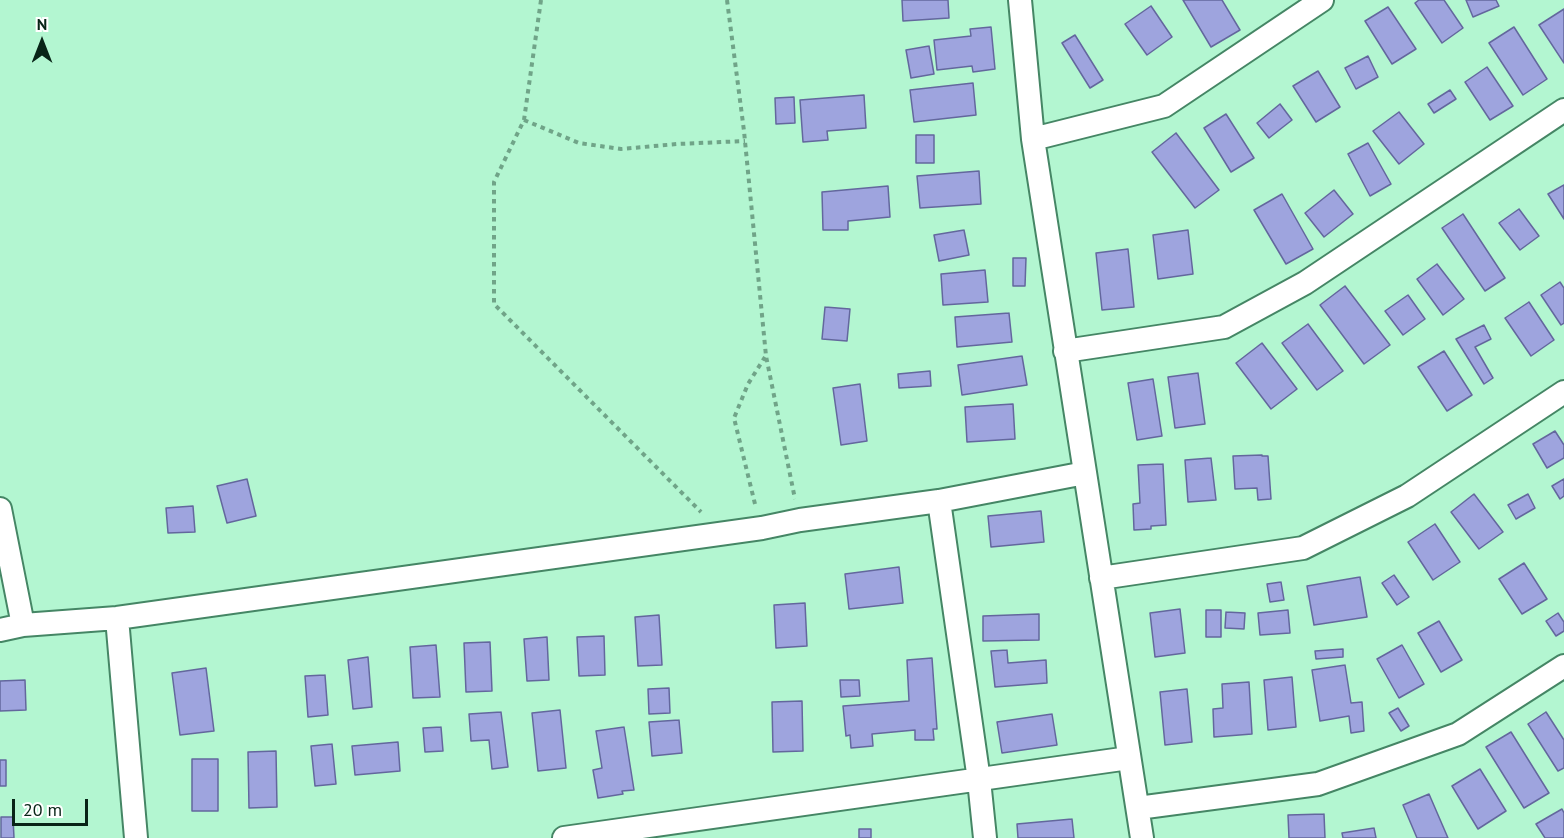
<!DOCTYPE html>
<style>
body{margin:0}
#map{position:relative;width:1564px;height:838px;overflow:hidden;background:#b3f6d1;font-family:"PT Sans",sans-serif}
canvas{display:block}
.north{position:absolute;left:12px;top:12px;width:60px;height:60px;-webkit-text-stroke:4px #fff;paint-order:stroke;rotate:0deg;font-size:16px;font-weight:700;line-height:24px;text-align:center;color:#082417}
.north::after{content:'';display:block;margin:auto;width:21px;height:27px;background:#082417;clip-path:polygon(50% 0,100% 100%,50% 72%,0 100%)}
.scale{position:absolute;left:12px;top:799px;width:76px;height:27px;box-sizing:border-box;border:3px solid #082417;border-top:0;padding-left:8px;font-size:18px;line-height:21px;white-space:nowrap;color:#082417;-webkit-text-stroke:4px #fff;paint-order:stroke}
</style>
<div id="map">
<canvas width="1564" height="838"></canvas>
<div class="north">N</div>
<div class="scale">20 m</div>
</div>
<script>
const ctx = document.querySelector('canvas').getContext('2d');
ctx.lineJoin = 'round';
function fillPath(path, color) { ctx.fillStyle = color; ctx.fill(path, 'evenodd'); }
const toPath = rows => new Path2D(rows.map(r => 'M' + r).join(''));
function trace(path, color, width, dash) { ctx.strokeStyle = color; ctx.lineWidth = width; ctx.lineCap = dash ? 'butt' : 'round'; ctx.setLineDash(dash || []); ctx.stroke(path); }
const building = toPath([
 [902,0,948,0,949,18,903,21,902,0],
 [1183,0,1222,0,1240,30,1211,47,1183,0],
 [1419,0,1444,0,1463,28,1442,43,1415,3,1419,0],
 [1466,0,1496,0,1499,6,1473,17,1466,0],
 [1151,6,1172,37,1147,55,1125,24,1151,6],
 [1388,7,1416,49,1392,64,1365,21,1388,7],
 [1564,9,1564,63,1539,25,1564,9],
 [991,27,995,69,973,72,972,66,937,70,934,40,971,36,970,29,991,27],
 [1514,27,1547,79,1523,95,1489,43,1514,27],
 [1075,35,1103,80,1090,88,1062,43,1075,35],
 [929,46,934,74,911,78,906,50,929,46],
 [1368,56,1378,77,1356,89,1345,68,1368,56],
 [1487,67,1513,106,1490,120,1465,82,1487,67],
 [1318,71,1340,107,1316,122,1293,86,1318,71],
 [973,83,976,115,914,122,910,90,973,83],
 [1450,90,1456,99,1434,113,1428,104,1450,90],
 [864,95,866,128,827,131,828,140,803,142,800,100,864,95],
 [794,97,795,123,776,124,775,98,794,97],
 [1280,104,1292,120,1269,138,1257,123,1280,104],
 [1399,112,1424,144,1399,164,1373,131,1399,112],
 [1226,114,1254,158,1231,172,1204,128,1226,114],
 [1176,133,1219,190,1195,208,1152,152,1176,133],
 [916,135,934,135,934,163,916,163,916,135],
 [1368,143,1391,184,1370,196,1348,154,1368,143],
 [979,171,981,204,920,208,917,176,979,171],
 [1564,185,1564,219,1548,194,1564,185],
 [888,186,890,217,848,221,848,230,823,230,822,192,888,186],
 [1334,190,1353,214,1324,237,1305,213,1334,190],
 [1282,194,1313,249,1286,264,1254,210,1282,194],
 [1519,209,1539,236,1520,250,1499,223,1519,209],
 [1463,214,1505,278,1485,291,1442,228,1463,214],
 [964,230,969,255,939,261,934,235,964,230],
 [1188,230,1193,274,1158,279,1153,235,1188,230],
 [1128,249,1134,307,1102,310,1096,253,1128,249],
 [1013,258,1026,258,1025,286,1013,286,1013,258],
 [1437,264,1464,299,1443,315,1417,279,1437,264],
 [985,270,988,302,943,305,941,274,985,270],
 [1560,282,1564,288,1564,323,1561,325,1541,295,1560,282],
 [1345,286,1390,345,1364,364,1320,305,1345,286],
 [1408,295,1425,319,1403,335,1385,311,1408,295],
 [1529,302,1554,340,1531,356,1505,318,1529,302],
 [825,307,850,309,847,341,822,339,825,307],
 [1009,313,1012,342,957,347,955,317,1009,313],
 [1308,324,1343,371,1317,390,1282,343,1308,324],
 [1484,325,1491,339,1475,347,1493,378,1484,384,1456,339,1484,325],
 [1262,343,1297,389,1271,409,1236,363,1262,343],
 [1444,351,1472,395,1447,411,1418,367,1444,351],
 [1022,356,1027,385,962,395,958,365,1022,356],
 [930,371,931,386,899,388,898,374,930,371],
 [1198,373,1205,424,1175,428,1168,377,1198,373],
 [1153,379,1162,436,1137,440,1128,383,1153,379],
 [860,384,867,441,841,445,833,388,860,384],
 [1013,404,1015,439,967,442,965,407,1013,404],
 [1555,431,1564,445,1564,458,1547,468,1533,444,1555,431],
 [1262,455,1262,456,1268,456,1271,499,1258,500,1257,488,1235,489,1233,456,1262,455],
 [1211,458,1216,500,1188,502,1185,460,1211,458],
 [1163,464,1166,525,1151,526,1151,529,1134,530,1133,504,1140,503,1138,465,1163,464],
 [247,479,256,516,227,523,217,486,247,479],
 [1564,479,1564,496,1560,499,1552,486,1564,479],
 [1474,494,1503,532,1479,549,1451,512,1474,494],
 [1528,494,1535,508,1516,519,1508,505,1528,494],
 [193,506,195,532,168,533,166,508,193,506],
 [1041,511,1044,542,991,547,988,516,1041,511],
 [1435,524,1460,562,1433,580,1408,542,1435,524],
 [1524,563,1547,599,1522,614,1499,579,1524,563],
 [899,567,903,603,849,609,845,574,899,567],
 [1394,575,1409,597,1397,605,1382,583,1394,575],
 [1360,577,1367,617,1314,625,1307,586,1360,577],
 [1281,582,1284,600,1270,602,1267,584,1281,582],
 [805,603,807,646,776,648,774,605,805,603],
 [1180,609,1185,653,1155,657,1150,613,1180,609],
 [1206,610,1221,610,1221,637,1206,637,1206,610],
 [1288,610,1290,633,1260,635,1258,613,1288,610],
 [1226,612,1245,613,1244,629,1225,628,1226,612],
 [1558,613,1564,622,1564,631,1556,636,1546,621,1558,613],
 [1039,614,1039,640,983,641,983,616,1039,614],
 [659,615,662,665,638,666,635,617,659,615],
 [1439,621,1462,660,1441,672,1418,633,1439,621],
 [604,636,605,675,579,676,577,637,604,636],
 [547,637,549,680,527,681,524,639,547,637],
 [490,642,492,691,466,692,464,643,490,642],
 [436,645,440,697,413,698,410,647,436,645],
 [1402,645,1424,684,1399,698,1377,659,1402,645],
 [1343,649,1343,657,1316,659,1315,651,1343,649],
 [1007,650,1008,663,1046,660,1047,683,995,687,991,651,1007,650],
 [368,657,372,707,353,709,348,660,368,657],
 [932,658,937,729,933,729,934,740,915,740,915,730,872,734,873,746,851,748,850,735,846,736,843,706,909,701,907,660,932,658],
 [1345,665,1351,703,1362,702,1364,731,1351,733,1349,716,1320,721,1312,670,1345,665],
 [206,668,214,731,180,735,172,673,206,668],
 [325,675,328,715,308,717,305,676,325,675],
 [1292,677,1296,727,1268,730,1264,680,1292,677],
 [25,680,26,710,0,711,0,681,25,680],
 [840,680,859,680,860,696,841,697,840,680],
 [1249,682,1252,734,1214,737,1213,709,1223,708,1222,684,1249,682],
 [669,688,670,713,649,714,648,689,669,688],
 [1187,689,1192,742,1165,745,1160,692,1187,689],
 [802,701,803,751,773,752,772,702,802,701],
 [1398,708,1409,726,1401,731,1389,713,1398,708],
 [560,710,566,768,538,771,532,713,560,710],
 [501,712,508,767,492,769,489,740,471,741,469,714,501,712],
 [1546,712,1564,740,1564,768,1558,771,1528,724,1546,712],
 [1052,714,1057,745,1002,753,997,722,1052,714],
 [679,720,682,753,652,756,649,722,679,720],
 [441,727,443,751,425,752,423,728,441,727],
 [624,727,634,790,622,791,623,794,598,798,593,770,602,768,596,731,624,727],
 [1511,732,1549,793,1524,808,1486,747,1511,732],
 [398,742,400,771,355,775,352,746,398,742],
 [332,744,336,784,315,786,311,746,332,744],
 [276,751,277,807,249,808,248,752,276,751],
 [192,759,218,759,218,811,192,811,192,759],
 [0,760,6,760,6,786,0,786,0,760],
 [1480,769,1506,811,1478,829,1452,786,1480,769],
 [1429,794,1448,838,1417,838,1403,805,1429,794],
 [1562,809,1564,813,1564,838,1545,838,1536,824,1562,809],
 [1324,814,1325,838,1289,838,1288,815,1324,814],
 [1,817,13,817,14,838,1,838,1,817],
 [1072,819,1074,838,1018,838,1017,824,1072,819],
 [1374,828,1376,838,1343,838,1342,833,1374,828],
 [859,829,871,829,871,838,859,838,859,829]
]);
const path = toPath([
 [541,0,524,120,494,182,494,304,701,512],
 [727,0,744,131,766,356,795,499],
 [524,120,579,143,621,149,677,144,745,141],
 [755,504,734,418,748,384,765,357]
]);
const street = toPath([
 [1020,0,1033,139,1142,838],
 [1033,139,1164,106,1322,0],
 [1065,351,1224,327,1305,283,1564,110],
 [939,501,979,780,985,838],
 [0,509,23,625],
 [1101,578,1303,548,1407,496,1564,392],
 [117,618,136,838],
 [0,630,23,625,117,618,762,528,800,520,939,501,1085,473],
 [1138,808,1318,784,1458,734,1564,666],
 [564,838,1129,758]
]);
fillPath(building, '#9ea4de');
trace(building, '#63679d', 1.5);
trace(street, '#458665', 26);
trace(path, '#70a488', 4, [4.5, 4.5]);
trace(street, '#fff', 22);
</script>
